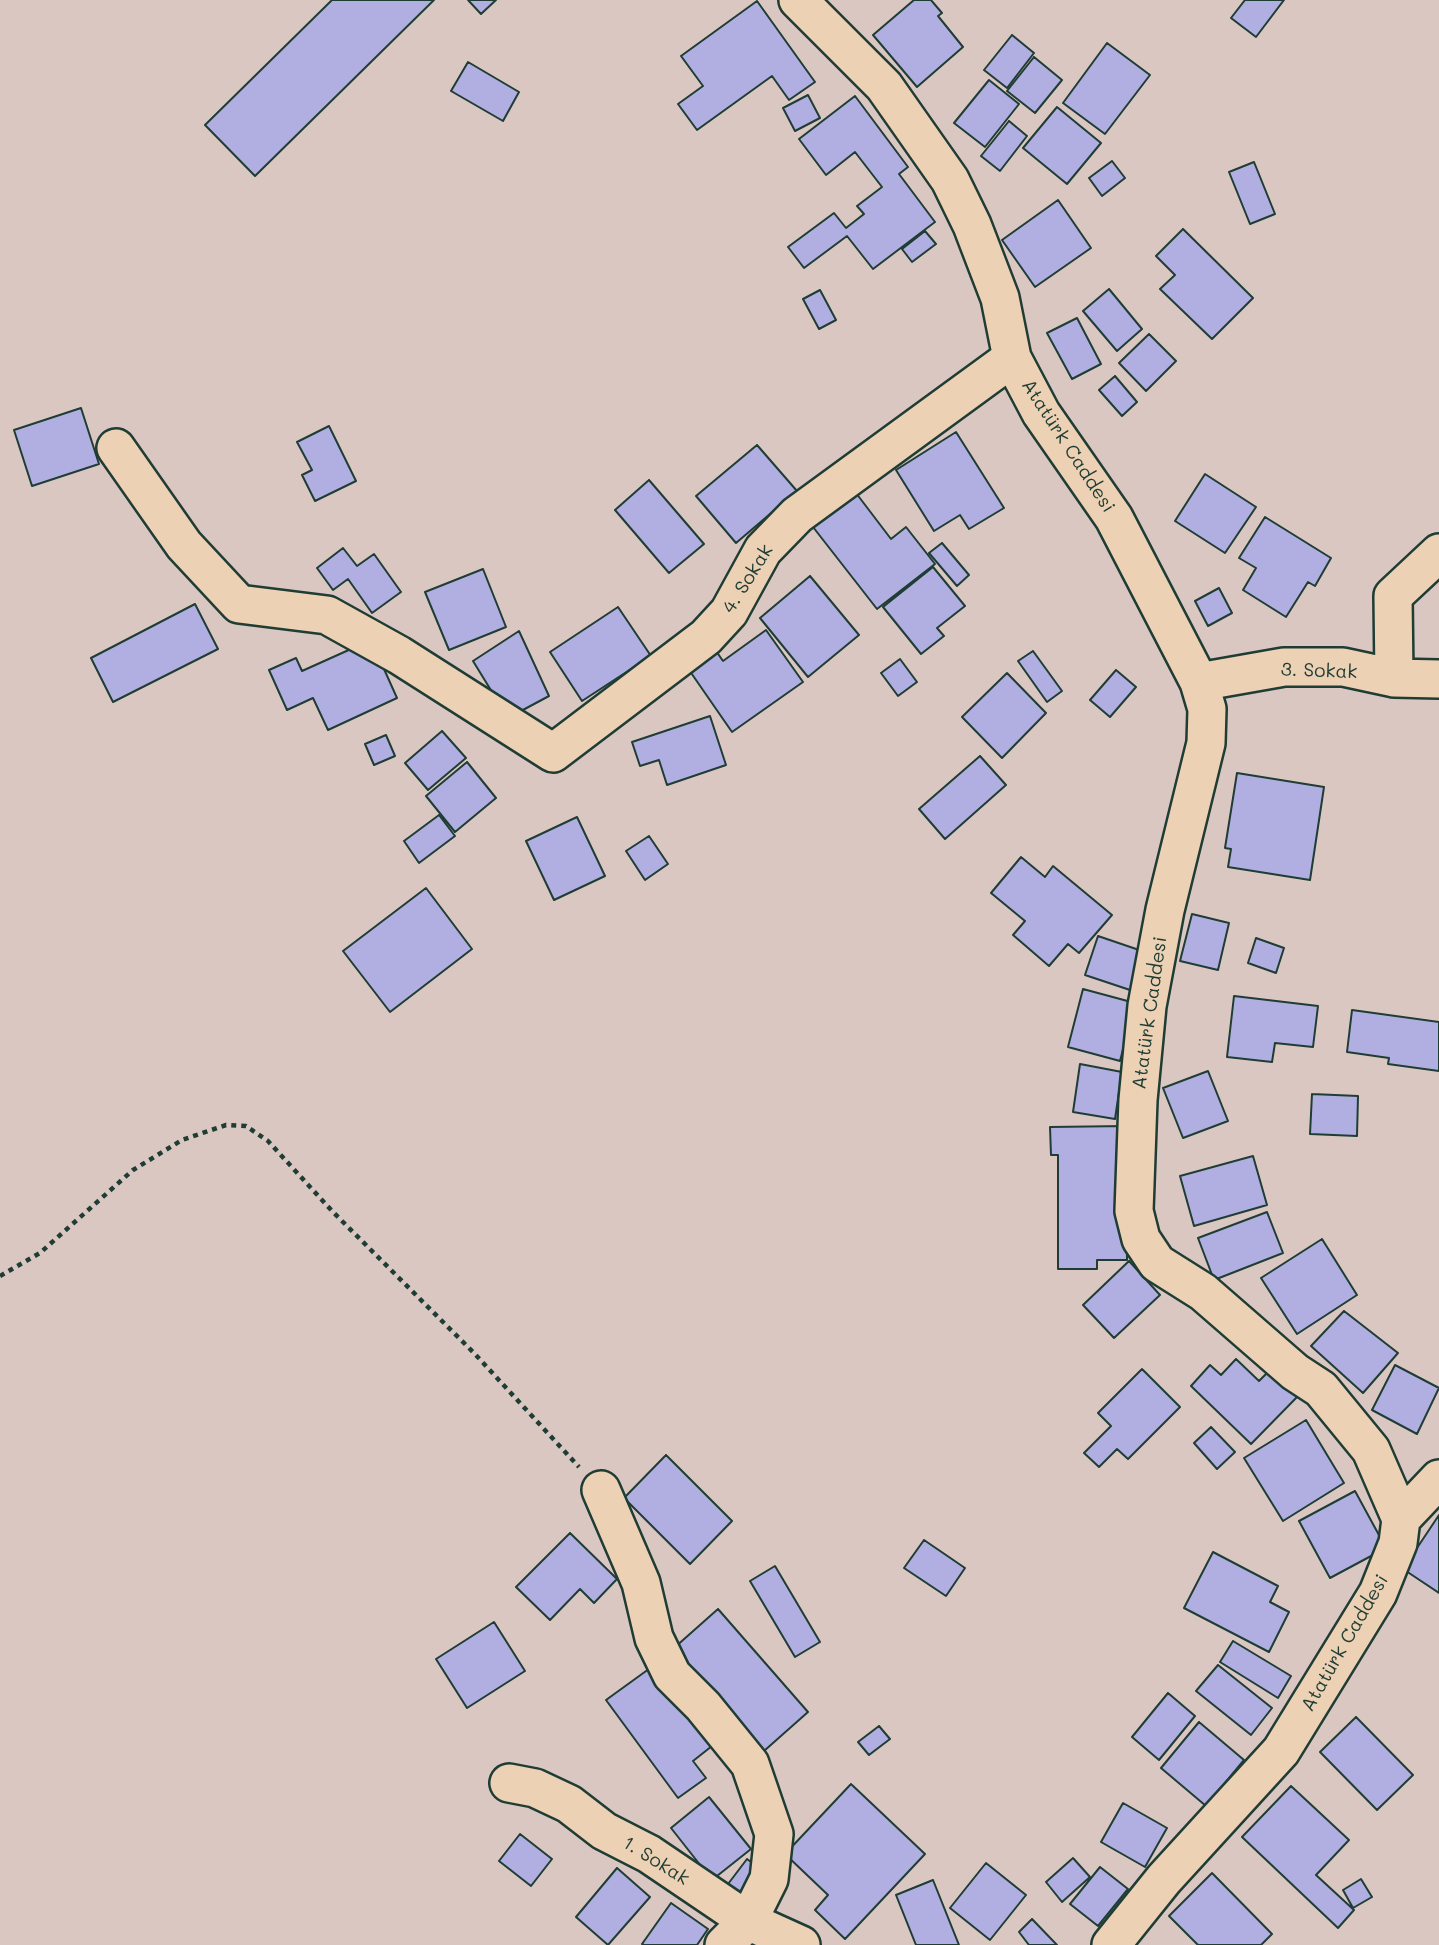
<!DOCTYPE html>
<meta charset="utf-8">
<style>
body{margin:0}
canvas{display:block;background:#dbc7c2}
</style>
<canvas width="1439" height="1945"></canvas>
<script>
const ctx = document.querySelector('canvas').getContext('2d');
ctx.lineJoin = 'round';
function fillPath(path, color) { ctx.fillStyle = color; ctx.fill(path, 'evenodd'); }
const toPath = rows => new Path2D(rows.map(r => 'M' + r).join(''));
function trace(path, color, width, dash) { ctx.strokeStyle = color; ctx.lineWidth = width; ctx.lineCap = dash ? 'butt' : 'round'; ctx.setLineDash(dash || []); ctx.stroke(path); }
function drawText(font, color, halo, rows, align = 'center') {
  ctx.font = font + ' Mali,sans-serif'; ctx.lineWidth = 5; ctx.setLineDash([]); ctx.textBaseline = 'middle'; ctx.strokeStyle = halo; ctx.fillStyle = color; for (const [text, x, y, turn = 0] of rows) {
    ctx.save(); ctx.translate(x, y); ctx.rotate((+turn || 0) * Math.PI / 180); ctx.textAlign = isNaN(turn) ? turn : align; if (halo) ctx.strokeText(text, 0, 0); ctx.fillText(text, 0, 0); ctx.restore();
  }
}
const building = toPath([
 [332,0,434,0,255,176,205,125,332,0],
 [468,0,496,0,481,14,468,0],
 [914,0,931,0,942,13,938,16,963,47,917,87,873,35,914,0],
 [1245,0,1284,0,1256,37,1231,18,1245,0],
 [757,1,815,82,789,100,772,76,697,130,678,104,703,86,681,56,757,1],
 [1012,35,1034,53,1007,88,984,70,1012,35],
 [1107,43,1150,75,1105,134,1063,103,1107,43],
 [1034,57,1062,80,1035,113,1007,91,1034,57],
 [468,62,519,92,503,121,451,91,468,62],
 [989,80,1019,104,985,147,954,123,989,80],
 [808,95,820,118,795,131,783,108,808,95],
 [855,96,908,167,899,174,935,222,873,269,847,236,804,268,788,247,834,213,846,228,864,214,857,206,882,187,855,152,826,175,799,139,855,96],
 [1057,107,1101,143,1067,184,1023,148,1057,107],
 [1009,121,1027,136,1000,171,981,156,1009,121],
 [1112,161,1125,178,1102,196,1089,178,1112,161],
 [1254,162,1275,214,1250,224,1229,172,1254,162],
 [1058,200,1091,248,1035,287,1002,240,1058,200],
 [1183,229,1253,298,1212,339,1160,289,1175,275,1156,256,1183,229],
 [925,231,936,244,912,262,902,249,925,231],
 [1109,289,1142,329,1117,351,1083,311,1109,289],
 [820,290,836,320,819,329,803,299,820,290],
 [1077,318,1101,364,1072,379,1047,333,1077,318],
 [1149,334,1176,361,1146,391,1119,363,1149,334],
 [1115,376,1137,402,1122,416,1099,390,1115,376],
 [81,408,99,464,32,486,14,430,81,408],
 [329,426,356,481,315,501,302,475,312,470,297,442,329,426],
 [956,432,1004,508,969,529,960,515,934,531,896,470,956,432],
 [757,445,797,491,736,543,696,496,757,445],
 [1205,474,1256,507,1225,553,1175,521,1205,474],
 [649,480,704,544,669,573,615,510,649,480],
 [856,493,891,539,906,527,935,564,877,609,813,527,856,493],
 [1265,517,1331,558,1315,586,1308,582,1286,617,1243,590,1256,568,1239,558,1265,517],
 [942,543,969,575,957,586,929,553,942,543],
 [343,548,357,566,374,554,401,592,372,613,348,579,333,590,317,568,343,548],
 [933,567,965,606,937,628,944,636,921,654,883,607,933,567],
 [483,569,506,627,449,650,425,592,483,569],
 [810,576,859,635,808,677,760,618,810,576],
 [1219,588,1232,613,1208,626,1195,601,1219,588],
 [195,604,218,649,113,702,91,658,195,604],
 [618,607,651,656,582,701,550,652,618,607],
 [766,630,803,682,732,732,687,667,714,648,723,661,766,630],
 [519,631,549,696,508,718,473,661,519,631],
 [371,640,397,698,328,730,313,698,287,710,269,670,296,658,302,671,371,640],
 [1033,651,1062,691,1047,702,1018,661,1033,651],
 [900,659,917,682,898,696,881,673,900,659],
 [1116,670,1136,687,1110,717,1090,700,1116,670],
 [1007,673,1046,713,1002,758,962,717,1007,673],
 [710,716,726,765,667,785,659,760,640,766,632,742,710,716],
 [442,731,466,758,428,790,405,763,442,731],
 [386,735,395,756,374,765,365,744,386,735],
 [980,756,1006,785,945,839,919,809,980,756],
 [467,762,496,798,455,832,426,796,467,762],
 [1237,773,1324,787,1310,880,1228,867,1231,849,1225,848,1237,773],
 [439,815,455,836,419,863,404,841,439,815],
 [577,817,605,876,554,900,526,841,577,817],
 [649,836,668,864,645,880,626,851,649,836],
 [1021,857,1045,877,1053,866,1112,915,1079,953,1068,944,1049,966,1013,935,1025,921,991,893,1021,857],
 [426,888,472,949,390,1012,343,951,426,888],
 [1192,914,1229,923,1218,970,1180,961,1192,914],
 [1098,936,1145,952,1133,991,1085,975,1098,936],
 [1256,938,1284,948,1276,973,1248,963,1256,938],
 [1083,989,1135,1003,1120,1061,1068,1047,1083,989],
 [1234,996,1318,1006,1313,1047,1275,1043,1272,1062,1227,1057,1234,996],
 [1352,1010,1439,1022,1439,1071,1388,1064,1389,1058,1347,1052,1352,1010],
 [1080,1064,1122,1072,1115,1119,1073,1112,1080,1064],
 [1208,1071,1228,1121,1183,1138,1163,1088,1208,1071],
 [1312,1094,1358,1096,1357,1136,1310,1134,1312,1094],
 [1126,1126,1127,1260,1097,1260,1097,1269,1058,1269,1058,1155,1051,1155,1050,1127,1126,1126],
 [1253,1156,1267,1205,1194,1226,1180,1176,1253,1156],
 [1267,1212,1283,1253,1214,1280,1198,1238,1267,1212],
 [1322,1239,1357,1295,1297,1334,1261,1278,1322,1239],
 [1129,1261,1160,1295,1114,1338,1083,1305,1129,1261],
 [1344,1311,1398,1353,1363,1393,1311,1346,1344,1311],
 [1236,1359,1259,1381,1271,1369,1299,1395,1251,1444,1191,1386,1210,1365,1221,1375,1236,1359],
 [1395,1365,1439,1388,1417,1434,1372,1410,1395,1365],
 [1142,1369,1180,1407,1128,1459,1117,1449,1099,1467,1084,1453,1111,1426,1098,1413,1142,1369],
 [1306,1420,1344,1483,1283,1521,1244,1458,1306,1420],
 [1211,1427,1235,1452,1217,1469,1194,1443,1211,1427],
 [666,1455,732,1521,690,1564,624,1498,666,1455],
 [1355,1491,1386,1548,1330,1578,1299,1521,1355,1491],
 [1439,1515,1439,1593,1403,1569,1439,1515],
 [570,1533,617,1579,594,1603,580,1589,550,1620,516,1587,570,1533],
 [924,1540,965,1568,946,1596,904,1568,924,1540],
 [1213,1552,1278,1586,1270,1602,1289,1612,1269,1652,1184,1608,1213,1552],
 [775,1566,820,1642,795,1657,750,1581,775,1566],
 [718,1609,808,1712,764,1751,674,1648,718,1609],
 [494,1622,525,1671,467,1708,436,1659,494,1622],
 [1233,1641,1291,1676,1278,1698,1220,1662,1233,1641],
 [1218,1665,1272,1708,1251,1735,1196,1691,1218,1665],
 [653,1666,712,1746,693,1761,706,1778,678,1798,606,1700,653,1666],
 [1168,1693,1195,1716,1159,1760,1132,1737,1168,1693],
 [1356,1717,1413,1775,1377,1810,1320,1752,1356,1717],
 [1199,1722,1244,1760,1206,1806,1161,1768,1199,1722],
 [879,1726,890,1739,869,1755,858,1742,879,1726],
 [851,1784,925,1854,845,1939,815,1910,828,1895,785,1854,851,1784],
 [1291,1786,1349,1840,1316,1875,1354,1910,1338,1928,1242,1837,1291,1786],
 [709,1797,751,1849,712,1880,671,1828,709,1797],
 [1123,1803,1167,1828,1145,1867,1101,1842,1123,1803],
 [520,1834,552,1859,531,1886,499,1861,520,1834],
 [1073,1858,1090,1877,1062,1902,1046,1882,1073,1858],
 [747,1859,762,1870,740,1899,725,1888,747,1859],
 [986,1863,1026,1895,990,1940,950,1908,986,1863],
 [1100,1867,1128,1889,1098,1926,1070,1904,1100,1867],
 [617,1868,650,1897,608,1945,576,1917,617,1868],
 [1212,1873,1272,1934,1261,1945,1198,1945,1169,1916,1212,1873],
 [1361,1879,1372,1897,1353,1908,1343,1890,1361,1879],
 [933,1880,959,1945,916,1945,896,1895,933,1880],
 [671,1903,708,1929,697,1945,644,1945,642,1944,671,1903],
 [1032,1919,1057,1945,1029,1945,1019,1932,1032,1919]
]);
const path = toPath([
 [0,1276,40,1253,133,1170,182,1140,226,1125,246,1126,268,1141,333,1212,474,1353,579,1467]
]);
const minor = toPath([
 [798,0,884,86,950,180,972,225,1000,298,1012,358,1041,413,1114,518,1199,682,1207,709,1206,743,1165,910,1147,1006,1138,1100,1134,1211,1141,1239,1157,1263,1203,1292,1295,1372,1321,1389,1371,1450,1401,1519,1398,1543,1378,1593,1281,1751,1164,1879,1111,1945],
 [116,448,184,545,239,604,327,615,399,655,553,753,706,637,729,612,763,550,797,515,1012,358],
 [1394,678,1393,596,1439,553],
 [1199,682,1284,667,1343,667,1394,678,1439,679],
 [601,1490,641,1583,654,1638,672,1675,703,1706,750,1764,774,1834,769,1879,748,1921,724,1945],
 [1401,1519,1439,1479],
 [509,1783,535,1788,569,1804,604,1831,649,1854,748,1921,801,1945]
]);
const streetNames = [
 ["Atatürk Caddesi",1068,446,57],
 ["4. Sokak",748,579,-58],
 ["3. Sokak",1319,671,2],
 ["Atatürk Caddesi",1150,1013,-82],
 ["Atatürk Caddesi",1345,1643,-60],
 ["1. Sokak",656,1861,32]
];
fillPath(building, '#b1afe1');
trace(building, '#1f3d34', 2);
trace(minor, '#1f3d34', 42);
trace(path, '#1f3d34', 4.5, [5, 5]);
trace(minor, '#edd1b4', 37);
drawText('19px', '#1f3d34', '#edd1b4', streetNames);
</script>
